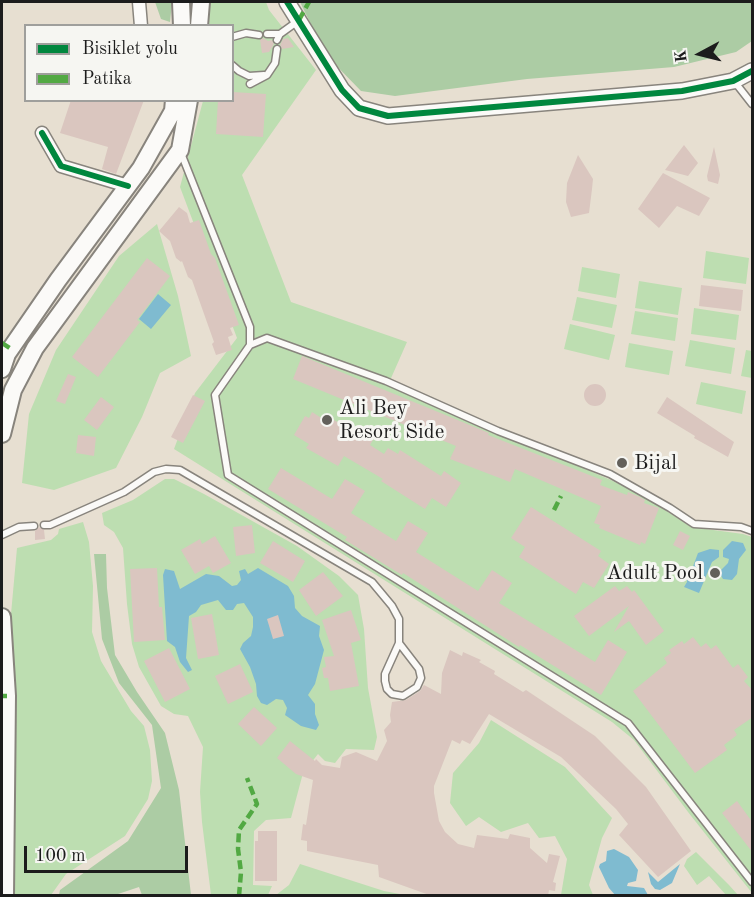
<!DOCTYPE html>
<style>
body{margin:0}
#map{position:relative;width:754px;height:897px;overflow:hidden;background:#e7dfd1;font-family:"Old Standard TT",serif}
canvas{display:block}
.frame{position:absolute;inset:0;border:3px solid #1c1c1c;pointer-events:none}
.legend{position:absolute;left:24px;top:24px;width:210px;height:78px;box-sizing:border-box;background:#f6f6f2;border:2px solid #9f9f9c;margin:0;padding:8px 10px;list-style:none;font-size:18px;color:#1c1c1c}
.legend li{display:flex;align-items:center;gap:12px;height:30px}
.legend b{width:30px;border:2px solid #9f9f9c}
.north{position:absolute;left:670px;top:24px;width:60px;height:60px;-webkit-text-stroke:4px #f6f6f2;paint-order:stroke;rotate:263deg;font-size:16px;font-weight:700;line-height:24px;text-align:center;color:#1c1c1c}
.north::after{content:'';display:block;margin:auto;width:21px;height:27px;background:#1c1c1c;clip-path:polygon(50% 0,100% 100%,50% 72%,0 100%)}
.scale{position:absolute;left:24px;top:846px;width:164px;height:27px;box-sizing:border-box;border:3px solid #1c1c1c;border-top:0;padding-left:8px;font-size:18px;line-height:21px;white-space:nowrap;color:#1c1c1c;-webkit-text-stroke:4px #f6f6f2;paint-order:stroke}
</style>
<div id="map">
<canvas width="754" height="897"></canvas>
<div class="frame"></div>
<ul class="legend">
<li><b style="height:8px;background:#00873e"></b>Bisiklet yolu</li>
<li><b style="height:8px;background:#52a943"></b>Patika</li>
</ul>
<div class="north">K</div>
<div class="scale">100 m</div>
</div>
<script>
const ctx = document.querySelector('canvas').getContext('2d');
ctx.lineJoin = 'round';
function fillPath(path, color) { ctx.fillStyle = color; ctx.fill(path, 'evenodd'); }
const toPath = rows => new Path2D(rows.map(r => 'M' + r).join(''));
function trace(path, color, width, dash) { ctx.strokeStyle = color; ctx.lineWidth = width; ctx.lineCap = dash ? 'butt' : 'round'; ctx.setLineDash(dash || []); ctx.stroke(path); }
function drawText(font, color, halo, rows, align = 'center') {
  ctx.font = font + ' "Old Standard TT",serif'; ctx.lineWidth = 6; ctx.setLineDash([]); ctx.textBaseline = 'middle'; ctx.strokeStyle = halo; ctx.fillStyle = color; for (const [text, x, y, turn = 0] of rows) {
    ctx.save(); ctx.translate(x, y); ctx.rotate((+turn || 0) * Math.PI / 180); ctx.textAlign = isNaN(turn) ? turn : align; if (halo) ctx.strokeText(text, 0, 0); ctx.fillText(text, 0, 0); ctx.restore();
  }
}
const green = toPath([
 [210,2,266,2,269,10,316,70,242,175,291,302,407,342,388,385,611,480,648,499,691,527,743,534,752,537,752,893,688,812,634,740,612,722,174,449,195,393,237,338,180,187,203,101,232,100,232,26,209,25],
 [157,224,178,296,191,356,160,373,142,417,116,468,54,490,22,483,29,414,56,350,119,256],
 [706,251,749,258,746,284,703,278],
 [582,267,620,274,616,298,578,291],
 [639,281,682,288,678,315,635,308],
 [577,297,617,305,612,328,572,320],
 [694,308,739,315,736,340,691,334],
 [635,311,678,318,675,341,631,334],
 [570,324,615,335,609,360,564,349],
 [690,340,735,348,731,374,685,366],
 [629,343,673,351,669,375,625,367],
 [746,350,752,351,752,378,741,376],
 [701,382,746,391,742,414,696,404],
 [165,479,174,479,204,494,297,546,339,576,358,595,364,629,368,688,377,737,374,750,346,749,335,763,325,761,318,754,303,773,291,818,266,820,254,831,253,885,272,886,268,895,211,895,202,822,200,792,203,747,188,716,174,714,161,706,139,667,132,644,127,604,123,548,114,532,104,525,102,513,133,500],
 [83,522,89,542,93,586,92,632,101,661,131,711,144,726,150,750,152,781,148,799,125,836,66,874,51,895,11,896,14,745,11,614,17,548,51,540,58,534,59,529],
 [491,720,565,767,612,818,602,838,589,885,593,895,561,895,567,859,555,836,539,838,528,823,501,832,479,817,466,826,450,803,453,773,479,743],
 [696,852,729,885,738,895,726,895,709,876,697,885,684,866,687,859],
 [300,864,384,891,405,895,276,895,289,885]
]);
const forest = toPath([
 [155,2,172,2,170,22,161,19],
 [300,2,752,2,752,41,736,52,674,67,527,79,395,96,361,91,326,55],
 [94,554,106,554,107,588,115,655,137,692,165,733,179,790,191,895,142,895,139,887,115,895,59,895,60,890,128,841,161,788,152,725,119,683,102,639]
]);
const water = toPath([
 [158,294,171,305,151,329,139,319],
 [732,541,743,543,746,550,739,559,737,574,732,580,723,579,719,572,728,563,729,559,723,557,723,550],
 [710,549,719,550,719,557,712,562,699,593,684,587,687,582,687,572,692,569,698,553],
 [258,568,288,586,294,596,295,608,302,616,320,626,319,636,324,650,315,684,308,695,315,704,315,714,319,725,316,730,301,726,285,715,287,708,283,700,276,699,267,705,261,703,257,696,256,684,250,667,240,649,243,643,251,636,253,627,253,617,244,603,237,604,233,610,226,610,218,600,201,605,196,612,189,616,186,658,192,670,188,672,180,662,175,647,167,641,163,575,165,569,174,571,180,589,206,574,219,576,232,586,237,585,241,580,239,571,245,569,248,574],
 [614,849,629,857,638,870,636,881,628,883,627,886,644,888,648,895,615,895,609,888,599,867,600,864,606,861,607,851],
 [680,864,672,883,660,890,655,889,651,884,648,872,658,882]
]);
const building = toPath([
 [263,38,268,41,272,40,274,44,269,52,262,53,260,40],
 [288,38,294,47,282,49,280,45,283,39],
 [232,92,266,94,263,137,216,134,218,100,232,100],
 [71,100,144,100,116,174,102,169,108,147,60,133],
 [684,145,698,163,688,176,665,170],
 [714,147,720,175,718,184,708,181,707,176],
 [578,155,593,179,592,189,589,213,571,217,566,202,567,183],
 [663,173,710,198,699,216,677,206,659,228,638,209],
 [179,207,187,213,190,223,199,220,211,254,215,258,239,325,230,328,233,335,228,337,232,350,216,355,212,344,214,342,192,280,188,277,182,261,181,262,176,258,170,241,159,231],
 [147,258,170,276,137,320,140,322,98,377,72,357],
 [701,285,743,290,741,311,699,306],
 [302,356,489,433,488,435,602,480,600,485,627,495,628,492,640,497,645,500,644,503,659,508,645,544,641,542,640,545,599,528,600,525,594,523,601,506,515,469,510,482,450,459,456,446,293,379],
 [68,374,76,377,65,404,56,401],
 '584 395a11 11 0 1 1 22 0a11 11 0 1 1-22 0Z',
 [193,395,205,401,183,443,171,437],
 [101,397,114,407,97,430,84,420],
 [667,397,734,442,728,457,694,438,695,436,657,413],
 [312,412,323,419,325,415,355,432,357,428,374,438,370,445,384,454,388,448,398,454,400,450,441,476,444,471,461,483,446,507,432,498,425,509,381,481,383,479,344,456,338,466,306,448,309,444,294,435,305,416,309,418],
 [78,435,96,437,94,456,76,453],
 [281,468,332,499,345,479,365,491,351,513,396,541,408,521,428,533,416,552,478,591,492,570,512,583,499,603,595,662,608,640,627,652,601,695,520,645,519,647,403,573,402,575,345,540,347,537,268,489],
 [531,507,601,551,598,556,609,564,594,588,583,582,576,594,519,557,525,547,511,538],
 [252,525,255,553,236,556,233,527],
 [39,527,44,530,45,539,35,540,35,531],
 [680,531,690,536,683,550,673,545],
 [215,536,231,563,213,573,209,566,195,574,181,550,200,539,202,544],
 [273,541,305,561,293,582,260,563],
 [157,568,159,607,162,607,165,640,134,642,130,569],
 [323,572,343,596,316,616,299,590],
 [615,586,619,591,627,586,632,592,634,590,664,631,646,645,629,621,614,632,629,606,589,636,574,616],
 [351,610,361,640,351,643,359,686,330,691,328,678,324,678,322,668,326,667,324,657,334,656,322,620],
 [212,614,219,655,198,659,191,618],
 [278,615,284,636,273,639,267,619],
 [693,637,701,647,706,643,711,649,716,645,733,668,738,664,748,677,744,681,753,691,753,717,734,730,737,735,724,745,727,750,695,773,633,691,667,663,664,658,671,653,669,650,682,641,684,644],
 [169,648,190,689,165,702,144,661],
 [450,650,462,656,463,652,481,660,479,662,495,671,494,674,523,692,526,690,595,736,646,787,691,851,658,877,619,835,628,824,616,809,561,757,489,714,470,744,462,740,460,744,452,740,434,786,434,793,439,821,445,832,458,844,474,848,477,835,508,839,510,834,530,838,530,848,547,863,549,854,560,856,553,882,556,883,555,891,549,890,548,896,432,896,379,877,378,865,307,851,307,841,301,840,303,824,306,825,313,780,296,774,277,758,290,741,315,761,316,759,322,765,340,768,342,757,356,752,377,761,387,741,384,730,391,722,390,715,392,702,406,700,420,691,424,685,441,694,442,673],
 [240,664,253,692,228,704,215,676],
 [254,707,277,728,261,746,238,724],
 [737,801,753,823,753,853,722,813],
 [258,831,277,831,277,881,255,881,255,841,258,841]
]);
const service = toPath([
 [267,34,280,34],
 [232,37,246,33,259,35],
 [277,40,280,34,298,21],
 [232,65,239,71,249,76,264,75],
 [734,81,752,104],
 [250,84,267,75,275,63,277,49],
 [181,153,250,327,250,345,215,395,228,475,628,723,752,882],
 [250,345,267,338,386,381,498,431,610,474,670,508,694,524,741,527,752,531],
 [44,525,50,525,124,492,154,472,166,469,180,470,372,582,392,606,399,619,399,643,385,674,385,681,387,689,392,694,403,696,417,687,421,678,419,669,399,643],
 [2,535,19,527,34,526]
]);
const minor = toPath([
 [139,2,141,26],
 [42,133,61,166,128,186]
]);
const tertiary = toPath([
 [287,2,342,90,359,108,388,116,682,91,733,81,752,71]
]);
const secondary = toPath([
 [181,2,182,26],
 [199,26,201,2],
 [2,369,7,354,58,280,141,168,173,111,174,100],
 [2,434,13,390,35,348,180,150,189,100],
 [2,617,7,696,5,896]
]);
const quiet = toPath([
 [299,20,309,2],
 [2,343,11,349],
 [554,510,561,496],
 [2,696,7,696],
 [239,896,241,872,238,849,239,830,257,804,247,778]
]);
const cycleway = toPath([
 [287,2,342,90,359,108,388,116,682,91,733,81,752,71],
 [42,133,61,166,128,186]
]);
const markers = [
 [327,420,6,"#63605b"],
 [622,463,6,"#63605b"],
 [715,573,6,"#63605b"]
];
const poiNames = [
 ["Ali Bey",339,408],
 ["Resort Side",339,432],
 ["Bijal",634,463],
 ["Adult Pool",703,573,"right"]
];
fillPath(green, '#bddeb1');
fillPath(forest, '#accca4');
fillPath(water, '#7fbbd0');
fillPath(building, '#dac6bf');
trace(service, '#88847d', 9);
trace(minor, '#88847d', 15);
trace(tertiary, '#88847d', 18);
trace(secondary, '#88847d', 20);
trace(service, '#fbfaf8', 6);
trace(minor, '#fbfaf8', 12);
trace(tertiary, '#fbfaf8', 15);
trace(secondary, '#fbfaf8', 16);
trace(quiet, '#52a943', 4.5, [9, 4.5]);
trace(cycleway, '#00873e', 6);
for (const [x, y, r, color] of markers) { const dot = new Path2D(); dot.arc(x, y, r, 0, 2 * Math.PI); ctx.fillStyle = color; ctx.fill(dot); trace(dot, '#f6f6f2', 2); }
drawText('21px', '#1c1c1c', '#f6f6f2', poiNames, 'left');
</script>
